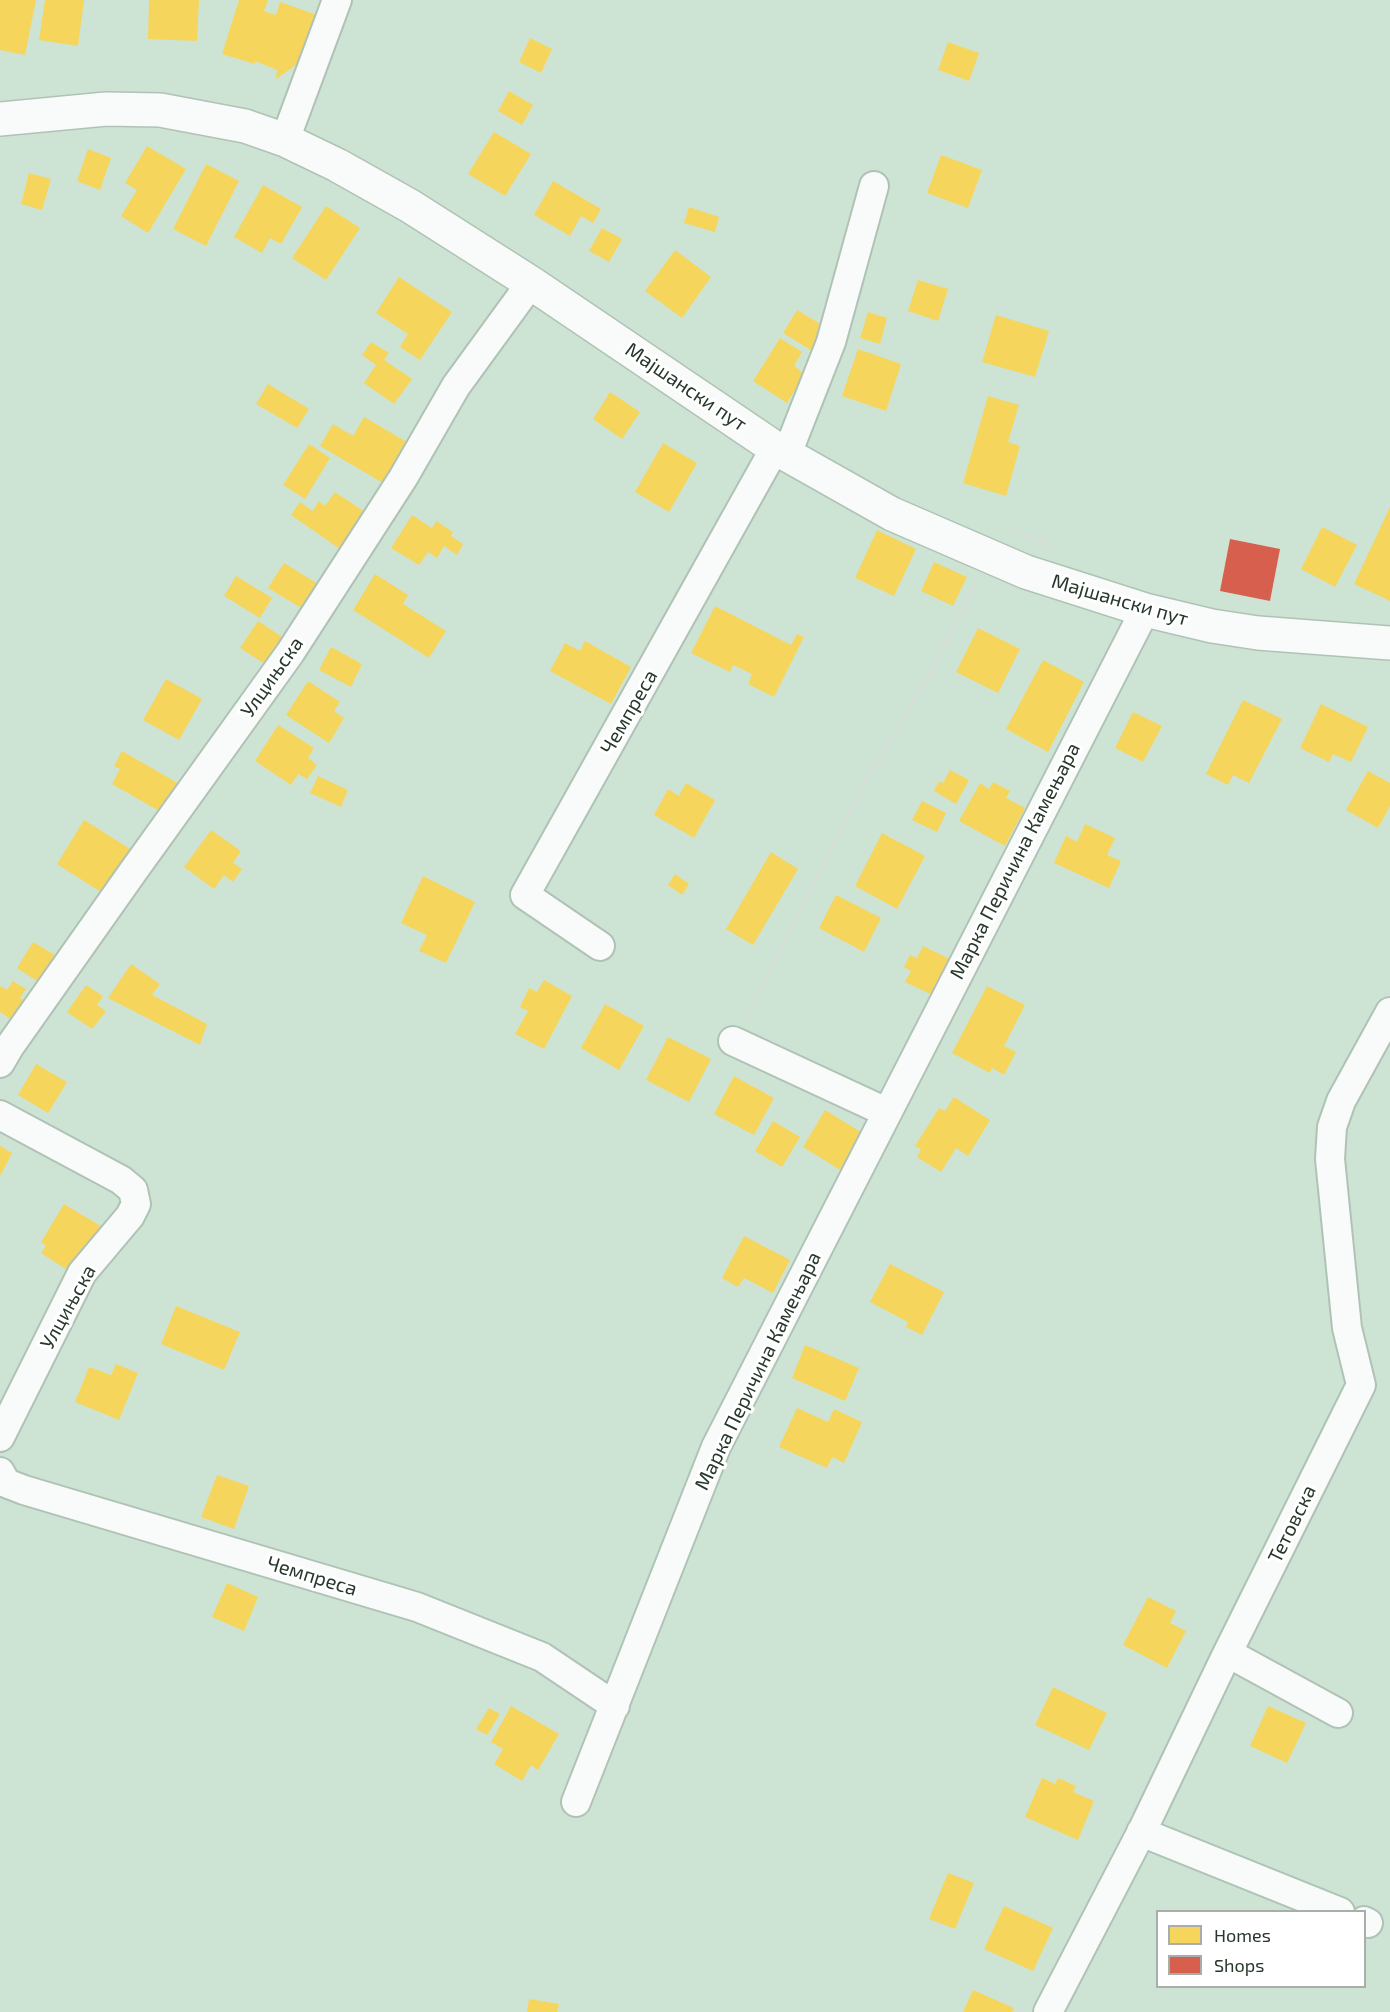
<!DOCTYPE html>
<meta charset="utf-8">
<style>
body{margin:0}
#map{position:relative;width:1390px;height:2012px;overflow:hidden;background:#cde4d4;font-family:"Exo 2",sans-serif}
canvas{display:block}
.legend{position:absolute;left:1156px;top:1910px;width:210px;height:78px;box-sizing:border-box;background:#fff;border:2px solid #a8afaa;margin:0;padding:8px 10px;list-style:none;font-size:18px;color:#26372b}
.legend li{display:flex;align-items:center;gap:12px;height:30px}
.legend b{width:30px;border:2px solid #a8afaa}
</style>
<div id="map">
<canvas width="1390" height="2012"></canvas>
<ul class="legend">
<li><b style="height:16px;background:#f6d55c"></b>Homes</li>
<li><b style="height:16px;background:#d6604d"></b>Shops</li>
</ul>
</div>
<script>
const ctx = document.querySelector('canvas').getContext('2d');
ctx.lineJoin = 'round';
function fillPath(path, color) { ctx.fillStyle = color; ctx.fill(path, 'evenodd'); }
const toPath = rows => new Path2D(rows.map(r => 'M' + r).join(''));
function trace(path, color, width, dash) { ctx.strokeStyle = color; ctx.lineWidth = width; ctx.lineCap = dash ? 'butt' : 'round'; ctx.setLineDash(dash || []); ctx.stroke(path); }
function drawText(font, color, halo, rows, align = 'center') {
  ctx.font = font + ' "Exo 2",sans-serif'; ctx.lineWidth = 6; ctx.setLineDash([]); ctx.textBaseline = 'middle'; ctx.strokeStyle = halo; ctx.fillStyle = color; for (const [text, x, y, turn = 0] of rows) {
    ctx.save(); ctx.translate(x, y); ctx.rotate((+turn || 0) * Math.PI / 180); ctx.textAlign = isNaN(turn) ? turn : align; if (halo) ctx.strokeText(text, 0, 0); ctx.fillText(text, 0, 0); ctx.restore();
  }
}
const homes = toPath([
 [0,0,36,0,25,55,0,50],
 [45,0,84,0,78,46,39,40],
 [149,0,199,0,197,41,148,39],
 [239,0,268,0,264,11,276,15,280,2,317,15,300,62,276,79,277,70,255,61,255,64,222,54],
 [530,38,552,49,541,73,519,62],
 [948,42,979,53,969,81,938,70],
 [509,91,533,105,522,125,498,111],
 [494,132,531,154,505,196,468,174],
 [147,146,186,169,148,233,121,216,137,190,125,183],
 [88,149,111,158,100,190,77,181],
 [941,155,982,170,968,208,927,193],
 [206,164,239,181,206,246,173,229],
 [29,173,51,179,42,210,21,204],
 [553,181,601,209,593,223,581,216,570,236,534,215],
 [263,185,302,207,281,244,270,238,262,253,234,237],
 [326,206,360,228,326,280,292,258],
 [689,207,719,217,715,232,684,223],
 [602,228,622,239,609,262,589,251],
 [675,250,711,277,682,318,645,291],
 [399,277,452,312,420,360,400,347,408,334,376,313],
 [918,280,948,289,938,321,908,311],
 [797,310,832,331,817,354,783,333],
 [868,312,887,318,880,344,860,338],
 [996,315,1049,331,1035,377,982,362],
 [780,338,802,352,794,366,805,374,787,403,753,381],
 [371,342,389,353,384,360,412,379,394,404,364,383,376,365,362,355],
 [858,349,901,364,886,411,842,396],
 [268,384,309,409,297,428,256,404],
 [610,392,640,412,622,439,593,419],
 [988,396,1019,405,1008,442,1020,446,1006,496,963,483],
 [364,417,407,442,383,483,320,446,333,424,353,436],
 [663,443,697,463,669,512,635,492],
 [309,444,330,458,305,499,283,485],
 [335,492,365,512,340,549,291,515,300,502,313,511,319,501,325,506],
 [1390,507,1390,601,1354,584],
 [412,515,432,528,436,521,453,532,451,536,463,544,457,555,444,546,437,558,428,552,419,565,391,548],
 [1322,527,1357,545,1335,587,1301,569],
 [877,530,916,549,894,596,855,578],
 [934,562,967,577,953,606,921,591],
 [284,563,318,584,303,609,268,588],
 [375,574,408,595,403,604,446,631,429,658,353,610],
 [236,576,272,598,260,618,224,596],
 [715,606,791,645,797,634,804,637,774,697,748,684,752,674,733,665,730,672,691,653],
 [258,621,290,642,273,669,240,648],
 [978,628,1020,649,998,693,956,672],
 [585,641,631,667,611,704,550,671,565,643,580,651],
 [331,647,362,664,351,687,319,670],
 [1043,660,1084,682,1048,752,1006,729],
 [166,679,202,699,179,740,143,720],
 [308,681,340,702,334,711,344,718,329,743,286,715],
 [1243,700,1282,719,1249,783,1233,775,1228,785,1206,774],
 [1321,704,1368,727,1351,762,1333,754,1329,762,1300,748],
 [1133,712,1162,726,1143,762,1115,748],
 [278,725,314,748,308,758,317,765,307,779,298,774,291,785,255,761],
 [122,751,183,786,166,815,112,784,120,769,114,766],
 [950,770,969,780,956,804,934,791,939,781,943,783],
 [1368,771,1390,783,1390,806,1378,828,1346,810],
 [318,776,348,790,341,807,310,793],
 [993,782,1010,791,1006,798,1025,808,1005,846,959,821,980,783,989,789],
 [686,783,715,800,694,838,654,815,668,789,679,796],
 [922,801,946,813,937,832,912,820],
 [84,820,135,852,107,896,57,864],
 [1085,824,1115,838,1107,855,1121,861,1109,888,1054,863,1066,836,1077,842],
 [211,830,241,851,233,863,242,869,233,882,224,875,214,889,184,867],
 [882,833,925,856,897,909,855,886],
 [771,852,798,869,753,945,726,929],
 [675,874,689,884,682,895,668,885],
 [423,876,475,902,446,963,419,951,427,935,401,923],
 [836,895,881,918,864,952,819,928],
 [33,942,65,961,48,988,17,968],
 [923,946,958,963,941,999,905,982,911,971,904,967,910,955,917,958],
 [131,964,160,984,152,995,207,1024,200,1045,108,998],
 [544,980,572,996,544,1049,515,1034,528,1011,520,1007,529,988,537,992],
 [13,981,26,989,20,998,30,1005,18,1024,0,1012,0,986,7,990],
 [86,985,103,996,97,1005,106,1011,92,1029,67,1012],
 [987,986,1025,1005,1004,1046,1016,1052,1004,1075,992,1068,990,1073,952,1053],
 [605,1004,644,1026,619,1070,581,1048],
 [668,1037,711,1059,689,1102,646,1080],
 [36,1064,67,1082,48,1113,18,1095],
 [734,1076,774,1098,754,1135,714,1114],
 [954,1097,990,1120,968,1156,956,1148,941,1172,917,1157,921,1149,915,1146,939,1108,945,1111],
 [825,1110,869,1137,847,1174,803,1147],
 [773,1121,800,1137,782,1167,755,1151],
 [0,1146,12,1153,0,1176],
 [64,1204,104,1228,75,1275,41,1253,46,1246,41,1242],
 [744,1236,790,1260,773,1293,744,1278,738,1287,722,1278],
 [890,1264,944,1292,922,1335,906,1327,908,1322,870,1302],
 [176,1306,240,1332,224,1370,161,1344],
 [805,1345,859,1368,845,1401,792,1378],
 [116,1364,138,1373,119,1420,75,1402,89,1367,111,1375],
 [797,1408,828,1422,834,1409,862,1422,844,1463,832,1457,827,1468,779,1447],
 [217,1475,249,1486,234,1529,201,1517],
 [227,1583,258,1597,244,1631,212,1617],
 [1148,1597,1176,1611,1170,1623,1186,1631,1167,1668,1123,1645],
 [1053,1687,1107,1713,1089,1750,1035,1725],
 [511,1706,559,1734,538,1770,531,1765,522,1781,494,1764,503,1749,491,1742],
 [1268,1706,1306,1723,1287,1763,1250,1746],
 [489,1708,500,1714,487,1735,476,1729],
 [1042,1778,1055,1784,1058,1778,1076,1786,1073,1792,1094,1801,1078,1840,1025,1817],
 [948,1873,974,1883,955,1929,929,1919],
 [1004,1906,1053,1928,1033,1971,984,1949],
 [973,1990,1014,2008,1012,2012,963,2012],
 [529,1999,559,2004,557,2012,527,2012]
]);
const shops = toPath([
 [1230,539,1280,549,1270,601,1220,591]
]);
const path = toPath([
 [1013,531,1057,547],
 [746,1016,872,771,925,683,976,583]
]);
const minor = toPath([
 [285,140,337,0],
 [787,454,831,342,874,186],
 [600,946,525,895,775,448],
 [733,1041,886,1112],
 [0,1063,10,1046,132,873,290,653,403,478,456,386,531,283],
 [0,1115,121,1180,133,1190,136,1204,130,1216,82,1273,0,1437],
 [0,1472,6,1483,24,1490,417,1607,542,1657,615,1706],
 [1228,1653,1338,1713],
 [576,1802,716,1447,1145,610],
 [1141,1832,1340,1912],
 [1364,1921,1368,1923],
 [1048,2012,1143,1829,1226,1656,1361,1385,1347,1328,1330,1159,1332,1127,1341,1101,1390,1012]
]);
const tertiary = toPath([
 [0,119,106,109,160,110,245,126,285,140,337,165,410,206,531,283,775,448,892,514,1026,572,1145,610,1212,626,1258,633,1390,643]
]);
const streetNames = [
 ["Мајшански пут",686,387,34],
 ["Мајшански пут",1120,600,16],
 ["Улцињска",272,677,-55],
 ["Чемпреса",629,712,-60],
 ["Марка Перичина Камењара",1015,861,-63],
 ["Улцињска",68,1307,-61],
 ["Марка Перичина Камењара",758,1371,-64],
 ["Тетовска",1292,1524,-64],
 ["Чемпреса",312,1576,17]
];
fillPath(homes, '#f6d55c');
fillPath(shops, '#d6604d');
trace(minor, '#b0c2b6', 32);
trace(tertiary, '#b0c2b6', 36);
trace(path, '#d6ddd8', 4, [6, 3]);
trace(minor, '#f8fbf9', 28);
trace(tertiary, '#f8fbf9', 33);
drawText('20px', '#26372b', '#fff', streetNames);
</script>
